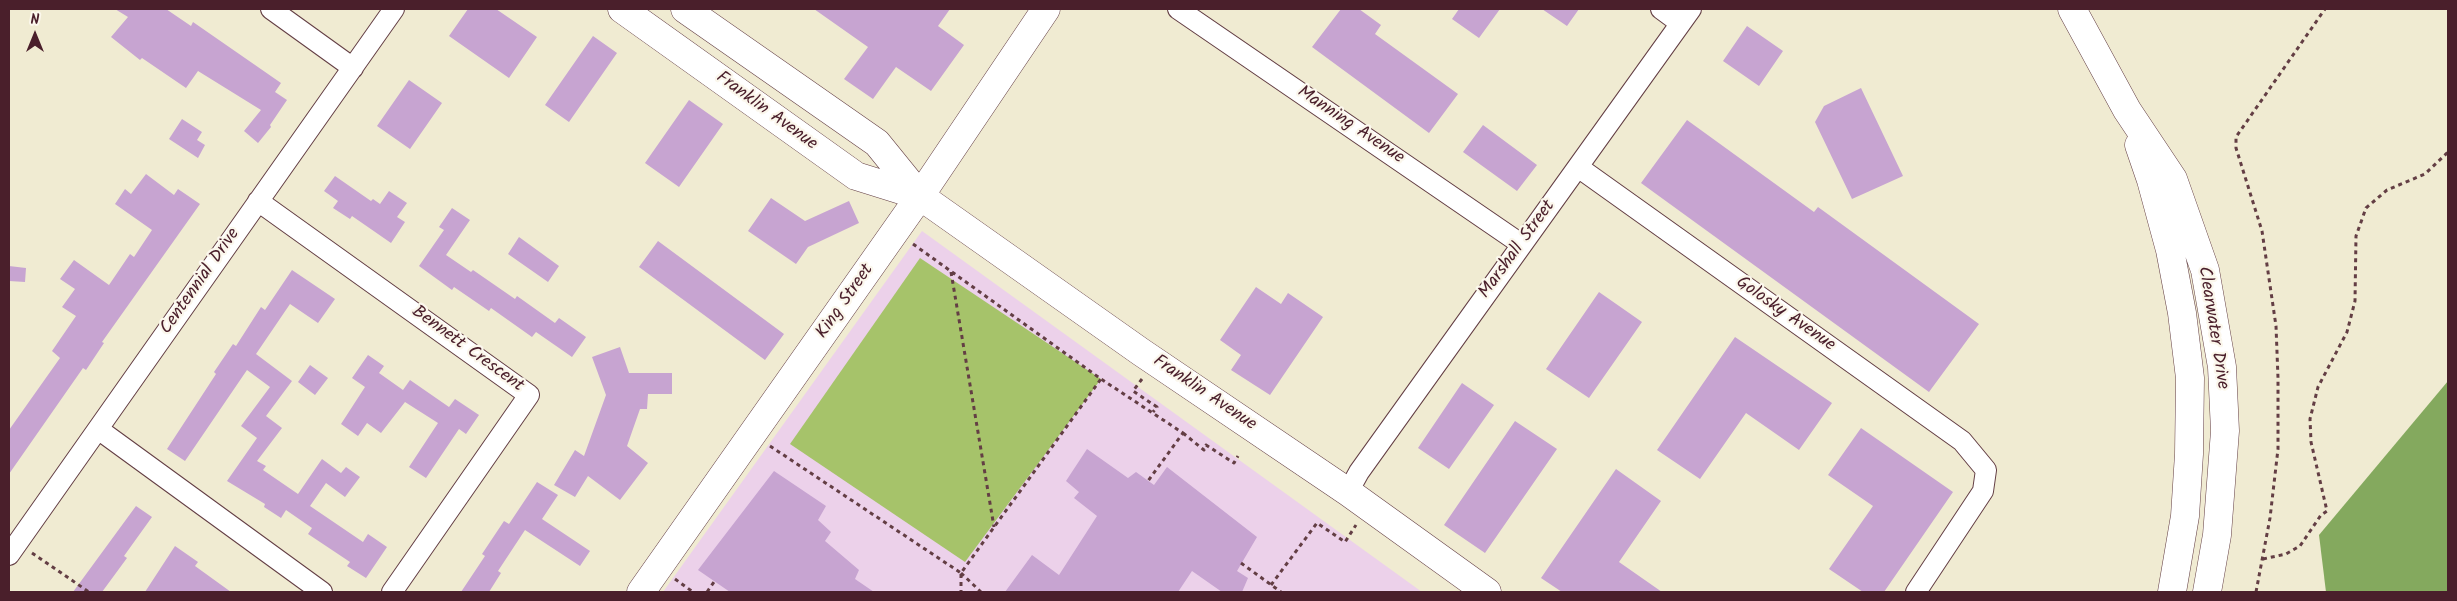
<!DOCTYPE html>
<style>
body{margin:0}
#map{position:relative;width:2457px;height:601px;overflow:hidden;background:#f0ebd2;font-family:Kalam,sans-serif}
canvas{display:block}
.frame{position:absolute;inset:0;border:10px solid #4a1f2b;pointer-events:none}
.north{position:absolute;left:10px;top:10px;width:50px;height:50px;-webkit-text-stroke:4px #fbf7ec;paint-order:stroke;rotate:0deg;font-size:14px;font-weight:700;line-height:20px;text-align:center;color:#4a1f2b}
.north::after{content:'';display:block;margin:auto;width:18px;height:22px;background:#4a1f2b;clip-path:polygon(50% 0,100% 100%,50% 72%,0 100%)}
</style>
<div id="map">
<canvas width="2457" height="601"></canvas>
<div class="frame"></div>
<div class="north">N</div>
</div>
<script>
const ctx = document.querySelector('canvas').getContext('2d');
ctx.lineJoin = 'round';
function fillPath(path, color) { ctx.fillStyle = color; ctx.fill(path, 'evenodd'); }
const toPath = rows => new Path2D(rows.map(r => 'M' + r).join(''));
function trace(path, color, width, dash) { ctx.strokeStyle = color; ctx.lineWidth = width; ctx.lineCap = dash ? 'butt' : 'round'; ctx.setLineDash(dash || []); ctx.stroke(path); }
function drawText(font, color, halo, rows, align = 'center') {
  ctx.font = font + ' Kalam,sans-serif'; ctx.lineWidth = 4.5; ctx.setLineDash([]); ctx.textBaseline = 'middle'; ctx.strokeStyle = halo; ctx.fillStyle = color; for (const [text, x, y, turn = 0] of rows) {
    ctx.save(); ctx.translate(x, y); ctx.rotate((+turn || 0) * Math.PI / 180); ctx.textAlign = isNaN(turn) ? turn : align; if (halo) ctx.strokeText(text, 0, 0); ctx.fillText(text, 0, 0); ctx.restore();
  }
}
const built = toPath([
 [922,231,1422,592,663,592]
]);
const green = toPath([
 [920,258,1101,379,965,562,790,444]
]);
const forest = toPath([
 [2448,381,2448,592,2326,592,2319,535]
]);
const building = toPath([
 [115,9,166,9,191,26,193,22,281,83,275,92,287,100,270,125,271,127,258,143,244,131,261,110,198,71,186,88,142,58,140,60,111,37,128,17],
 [468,9,496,9,537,37,509,78,449,36],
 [814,9,950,9,938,26,964,45,931,91,896,67,873,99,844,79,868,47],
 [1341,9,1359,9,1381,25,1375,34,1458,94,1429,133,1312,47],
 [1459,9,1500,9,1479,38,1452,19],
 [1542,9,1579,9,1567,26],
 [1747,26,1783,51,1759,86,1723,61],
 [593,36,617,53,569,122,545,105],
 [409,80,442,103,410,149,377,126],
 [1861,88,1903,176,1852,199,1815,122,1824,106],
 [689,100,723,124,679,187,645,163],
 [182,119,202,132,197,140,205,145,198,158,169,139],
 [1687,120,1814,212,1818,207,1979,324,1929,392,1641,183],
 [1483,125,1537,165,1517,191,1463,152],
 [146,174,174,195,178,189,200,204,102,342,104,343,86,370,83,368,9,474,9,430,60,358,52,351,76,316,62,307,75,289,60,279,74,260,109,285,130,254,134,257,152,230,115,204,125,189,131,194],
 [335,176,371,201,373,199,380,204,389,191,407,203,397,217,405,222,391,243,352,216,350,219,333,208,338,201,324,191],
 [771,198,805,221,849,201,859,223,808,247,796,264,748,231],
 [452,208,470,220,446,255,471,272,473,270,515,299,517,296,555,323,559,318,586,337,572,357,536,332,532,337,491,308,489,311,454,287,452,290,419,266,444,230,439,227],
 [519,237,559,266,548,282,508,254],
 [658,241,784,334,765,360,639,267],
 [9,266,26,268,25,282,9,281],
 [292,270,335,299,318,323,290,304,256,354,292,381,266,416,282,428,257,461,266,466,263,470,298,494,322,459,341,473,346,467,360,477,345,497,326,483,310,506,363,542,368,534,387,547,366,578,347,566,350,562,308,534,312,528,286,510,281,518,264,507,265,504,227,481,257,438,241,426,270,387,247,370,185,461,167,449,216,374,214,372,233,344,236,346,261,307,265,310],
 [1256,287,1281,304,1288,293,1323,317,1270,395,1231,370,1241,355,1220,340],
 [1599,292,1642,322,1589,398,1546,369],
 [1735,337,1832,403,1799,450,1746,413,1700,479,1657,450],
 [620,347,629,373,672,373,672,394,648,394,647,409,640,409,627,446,648,463,620,500,588,476,575,497,554,485,575,450,584,456,606,395,592,357],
 [368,355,384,366,379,373,403,390,410,380,449,407,455,399,479,415,466,434,459,429,426,478,409,467,438,423,405,402,381,433,367,423,358,436,341,424,365,387,352,378],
 [310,365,328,378,315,395,298,382],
 [1462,383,1494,405,1449,469,1418,448],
 [1515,421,1557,449,1485,553,1444,525],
 [1861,428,1953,492,1884,592,1863,592,1829,569,1873,506,1828,475],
 [1087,449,1128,478,1136,472,1154,485,1167,467,1257,537,1237,571,1248,578,1242,592,1222,592,1192,571,1178,592,1005,592,1032,555,1059,575,1097,516,1074,498,1079,492,1066,481],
 [1616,469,1661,501,1619,562,1662,592,1562,592,1541,578],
 [774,471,826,506,818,520,831,532,825,541,859,570,855,579,874,592,730,592,698,570],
 [537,482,558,495,542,519,590,551,580,566,525,530,498,571,501,573,489,592,461,592,485,556,482,554,504,521,509,524],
 [136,506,152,517,124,556,127,558,102,592,73,592],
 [175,546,198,562,195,566,231,592,145,592]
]);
const path = toPath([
 [913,244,1101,379,1183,433,1148,481],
 [951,272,994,527],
 [1142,379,1133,391,1157,407,1153,412],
 [1183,433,1204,450,1206,445,1234,463,1238,456],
 [770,446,961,573,1101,379],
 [32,553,89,592],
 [2263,559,2286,554,2300,546,2321,515,2327,511,2311,442,2310,419,2318,387,2347,332,2355,301,2356,236,2366,208,2387,190,2425,174,2448,152],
 [1241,563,1281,592],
 [961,573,981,592],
 [961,574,961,592],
 [675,579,693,592],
 [1271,585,1317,523,1345,542,1356,525],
 [707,592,714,582],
 [2256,592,2270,518,2278,449,2278,378,2276,326,2262,231,2236,148,2236,137,2325,9]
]);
const street = toPath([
 [271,9,353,68],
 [1178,9,1521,244],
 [1661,9,1680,23],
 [1578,167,1962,441,1986,470,1983,491,1916,592],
 [258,201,529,395,392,592],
 [98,429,322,592],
 [1348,492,1359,472,1691,9],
 [9,555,394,9]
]);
const secondary = toPath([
 [622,9,856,176,920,196],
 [685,9,877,143,920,196,1141,352,1348,492,1487,592],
 [2072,9,2127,110,2173,179,2205,270,2222,367,2225,431,2217,535,2207,592],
 [2139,145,2151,180,2170,250,2182,313,2190,378,2189,454,2185,516,2172,592],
 [641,592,920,196,1046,9]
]);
const streetNames = [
 ["Franklin Avenue",766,112,36],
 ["Manning Avenue",1350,126,34],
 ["Marshall Street",1518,250,-54],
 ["Centennial Drive",201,282,-55],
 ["King Street",846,302,-55],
 ["Golosky Avenue",1785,315,35],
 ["Clearwater Drive",2212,328,81],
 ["Bennett Crescent",467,350,36],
 ["Franklin Avenue",1204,394,34]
];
fillPath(built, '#ecd1ea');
fillPath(green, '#a6c36a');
fillPath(forest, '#84a95e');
fillPath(building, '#c7a4d1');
trace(street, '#633e44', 22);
trace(secondary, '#633e44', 29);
trace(path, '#633e44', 3, [4, 4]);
trace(street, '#fff', 20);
trace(secondary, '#fff', 28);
drawText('18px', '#4a1f2b', '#fbf7ec', streetNames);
</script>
